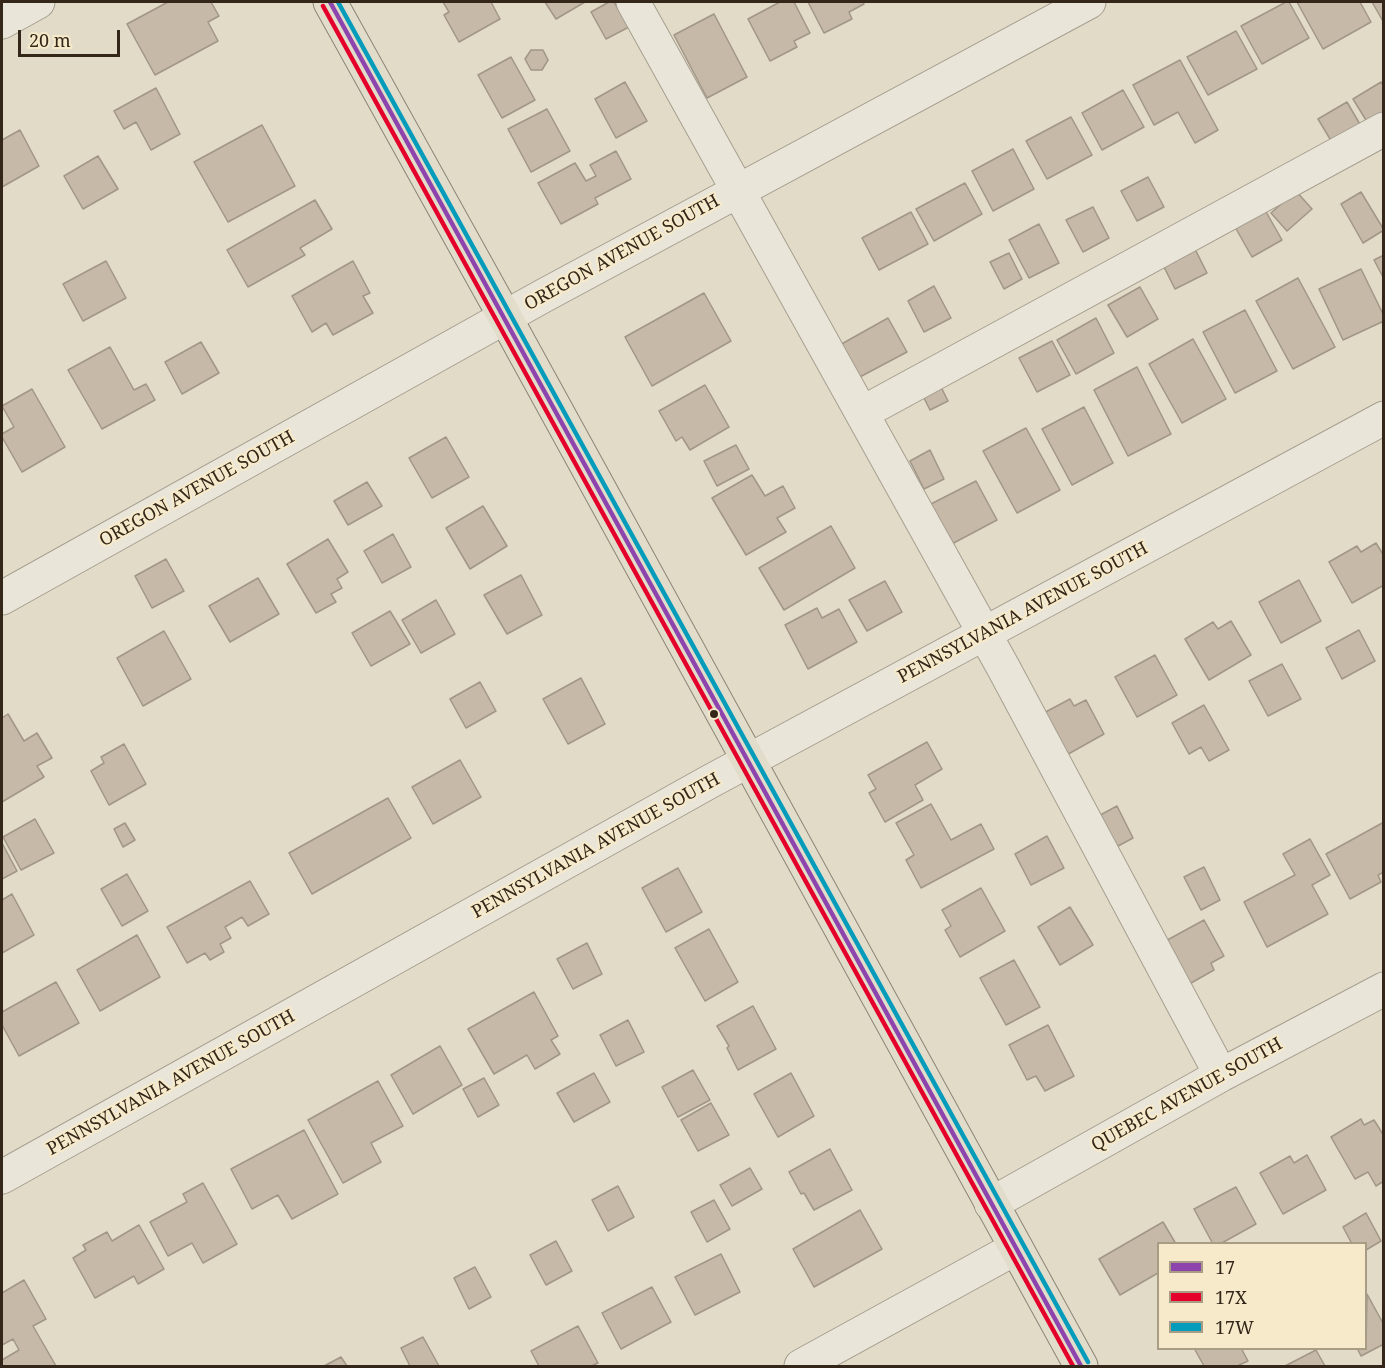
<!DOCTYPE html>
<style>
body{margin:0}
#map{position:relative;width:1385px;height:1368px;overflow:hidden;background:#e2dbc7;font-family:"Noto Serif",serif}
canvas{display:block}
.frame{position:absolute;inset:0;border:3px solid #34271a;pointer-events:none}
.legend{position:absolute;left:1157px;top:1242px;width:210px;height:108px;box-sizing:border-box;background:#f6eacb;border:2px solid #a89c84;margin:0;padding:8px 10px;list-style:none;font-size:18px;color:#34271a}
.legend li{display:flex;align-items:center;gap:12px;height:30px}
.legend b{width:30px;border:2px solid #a89c84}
.scale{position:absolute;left:18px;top:30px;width:102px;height:27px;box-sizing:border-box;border:3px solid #34271a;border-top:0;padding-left:8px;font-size:18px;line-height:21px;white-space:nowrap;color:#34271a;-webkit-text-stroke:4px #f6eacb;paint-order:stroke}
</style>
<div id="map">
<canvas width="1385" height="1368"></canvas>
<div class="frame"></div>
<ul class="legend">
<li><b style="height:8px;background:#8e44ad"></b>17</li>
<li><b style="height:8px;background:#e4002b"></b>17X</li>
<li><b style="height:8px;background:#059cbc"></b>17W</li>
</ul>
<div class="scale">20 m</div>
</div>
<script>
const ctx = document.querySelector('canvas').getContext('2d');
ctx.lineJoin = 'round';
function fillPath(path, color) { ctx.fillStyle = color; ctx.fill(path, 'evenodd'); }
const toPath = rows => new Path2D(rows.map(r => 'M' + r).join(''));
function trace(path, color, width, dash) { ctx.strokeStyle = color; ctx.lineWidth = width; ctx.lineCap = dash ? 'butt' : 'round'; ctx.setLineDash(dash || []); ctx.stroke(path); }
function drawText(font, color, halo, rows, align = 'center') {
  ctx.font = font + ' "Noto Serif",serif'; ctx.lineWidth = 4.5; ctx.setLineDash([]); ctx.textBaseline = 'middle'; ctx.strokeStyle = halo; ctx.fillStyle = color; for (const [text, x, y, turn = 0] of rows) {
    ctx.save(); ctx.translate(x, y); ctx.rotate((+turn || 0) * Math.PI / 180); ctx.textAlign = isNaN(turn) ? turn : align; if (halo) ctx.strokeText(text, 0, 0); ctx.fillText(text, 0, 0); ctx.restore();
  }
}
const building = toPath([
 [168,2,211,2,219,16,208,22,218,41,155,75,127,24,168,2],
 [443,2,491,2,500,19,459,42,444,15,449,12,443,2],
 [545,2,585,2,556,19,545,2],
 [609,2,614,2,629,27,606,39,591,12,609,2],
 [780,2,794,2,810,33,794,41,797,47,770,61,748,19,780,2],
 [808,2,863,2,864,4,849,12,852,19,824,33,808,2],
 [1286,2,1289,2,1309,38,1262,64,1241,26,1286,2],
 [1297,2,1360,2,1371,22,1323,49,1297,2],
 [1372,2,1384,2,1384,23,1372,2],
 [714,14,747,77,707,98,674,35,714,14],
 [1236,31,1257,69,1208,95,1187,57,1236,31],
 [531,50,543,50,548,60,542,70,531,70,525,59,531,50],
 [511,57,535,100,502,118,478,75,511,57],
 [1180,60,1218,130,1195,143,1178,112,1154,125,1133,85,1180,60],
 [625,82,647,121,616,138,595,99,625,82],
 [1381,82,1384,86,1384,116,1369,125,1353,99,1381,82],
 [156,88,180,134,151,150,136,122,124,129,114,111,156,88],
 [1123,90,1144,127,1102,150,1082,113,1123,90],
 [1347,102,1361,126,1333,144,1318,119,1347,102],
 [547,109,570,151,531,172,508,129,547,109],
 [1071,117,1092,155,1047,179,1026,141,1071,117],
 [262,125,295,186,228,222,194,162,262,125],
 [20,130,39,166,2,187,2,140,20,130],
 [1013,149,1034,189,993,211,972,171,1013,149],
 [616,151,631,179,595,198,598,204,561,224,538,183,575,163,586,181,596,176,590,165,616,151],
 [98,156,118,189,83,209,64,176,98,156],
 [1148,177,1164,207,1137,221,1121,191,1148,177],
 [965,183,982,214,934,241,916,209,965,183],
 [1296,191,1312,209,1287,231,1271,213,1296,191],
 [1361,192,1384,230,1363,243,1341,204,1361,192],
 [315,200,332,229,300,248,305,255,248,287,227,250,315,200],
 [1093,207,1109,238,1083,252,1066,220,1093,207],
 [1265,210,1282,240,1252,257,1235,227,1265,210],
 [911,212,928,244,879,270,862,238,911,212],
 [1039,224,1059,263,1029,278,1009,240,1039,224],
 [1195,249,1207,273,1175,289,1163,265,1195,249],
 [1009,253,1022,279,1004,289,990,262,1009,253],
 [1384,255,1384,279,1374,260,1384,255],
 [106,261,126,298,83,321,63,284,106,261],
 [353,261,370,293,363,296,373,313,333,335,326,323,312,332,292,296,353,261],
 [1361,269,1384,316,1384,321,1343,340,1319,289,1361,269],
 [1298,278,1335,347,1293,369,1256,301,1298,278],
 [934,286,951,318,924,332,908,301,934,286],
 [1140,287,1158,319,1127,337,1108,305,1140,287],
 [704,293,731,341,652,386,625,337,704,293],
 [1245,310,1277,371,1235,393,1203,332,1245,310],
 [888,318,907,352,856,379,838,346,888,318],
 [1096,318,1114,353,1076,374,1057,340,1096,318],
 [1193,339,1226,399,1182,423,1149,364,1193,339],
 [1052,341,1070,375,1037,392,1019,358,1052,341],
 [201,342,219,373,182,394,165,362,201,342],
 [110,347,134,390,146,384,155,400,102,429,68,370,110,347],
 [1137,367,1171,434,1128,456,1094,390,1137,367],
 [939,383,948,401,930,410,921,392,939,383],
 [705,385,729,427,690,450,682,437,676,441,659,411,705,385],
 [32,389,65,447,22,472,2,437,2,434,14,427,2,406,32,389],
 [1084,407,1113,463,1072,485,1042,429,1084,407],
 [1026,428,1060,490,1017,513,983,451,1026,428],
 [446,437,469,477,432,498,409,458,446,437],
 [736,445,749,469,717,486,704,461,736,445],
 [930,450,944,479,924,489,910,461,930,450],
 [752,475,765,496,783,486,795,508,777,518,786,532,746,555,712,498,752,475],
 [976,481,997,520,948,546,927,506,976,481],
 [367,482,382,506,348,525,334,501,367,482],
 [483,506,507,546,470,569,446,528,483,506],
 [831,526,855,568,784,610,759,568,831,526],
 [393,534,411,567,382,583,364,551,393,534],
 [328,539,348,572,337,579,342,588,331,594,336,602,316,613,287,564,328,539],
 [1376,543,1384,556,1384,585,1352,603,1329,562,1357,546,1361,552,1376,543],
 [166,559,184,591,152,608,135,576,166,559],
 [521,575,542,615,507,634,484,595,521,575],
 [258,578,279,614,230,642,209,606,258,578],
 [1299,580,1321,621,1281,643,1259,602,1299,580],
 [885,581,902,612,867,631,849,600,885,581],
 [436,600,455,634,421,653,402,620,436,600],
 [817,608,822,618,839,609,857,642,808,669,785,625,817,608],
 [390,611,410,644,371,666,352,633,390,611],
 [1231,621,1251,655,1209,680,1185,639,1213,622,1218,629,1231,621],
 [1359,630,1375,661,1342,679,1326,648,1359,630],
 [164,631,191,679,143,706,117,658,164,631],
 [1155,655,1177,695,1137,717,1115,677,1155,655],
 [1282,664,1301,699,1268,716,1249,681,1282,664],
 [581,678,605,724,568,744,543,699,581,678],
 [480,682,496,711,466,728,450,699,480,682],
 [1070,699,1074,706,1086,700,1104,734,1063,757,1040,715,1070,699],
 [1204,705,1229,750,1209,761,1201,747,1189,754,1172,723,1204,705],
 [8,714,24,741,37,733,52,758,37,766,44,777,2,802,2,718,8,714],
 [927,742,942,769,915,785,923,800,885,822,869,793,876,789,868,775,927,742],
 [124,744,146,784,109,805,91,771,104,763,101,757,124,744],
 [460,760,481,797,433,824,412,787,460,760],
 [388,798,411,838,312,894,289,853,388,798],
 [931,804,951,840,981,824,994,849,921,888,906,860,914,855,896,823,931,804],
 [1117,806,1133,838,1107,852,1091,820,1117,806],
 [35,819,54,853,21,870,3,837,35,819],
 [1384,822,1384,872,1378,875,1381,882,1350,899,1326,854,1384,822],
 [125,823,135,840,123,847,114,829,125,823],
 [1047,836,1064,868,1031,885,1015,854,1047,836],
 [1310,839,1330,875,1312,885,1328,914,1267,947,1244,902,1295,875,1283,854,1310,839],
 [2,843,17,871,2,879,2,843],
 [1204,867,1220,900,1201,910,1184,877,1204,867],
 [678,868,702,912,666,932,642,888,678,868],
 [127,874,148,911,122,926,101,889,127,874],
 [250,881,269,914,248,926,242,917,225,927,231,938,220,944,224,952,210,960,205,953,187,963,167,927,250,881],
 [981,888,1005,931,960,957,945,930,951,926,942,910,981,888],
 [12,894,34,935,2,953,2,900,12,894],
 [1070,907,1093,945,1060,965,1038,927,1070,907],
 [1204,920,1224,956,1211,963,1214,970,1184,987,1160,944,1204,920],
 [709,929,738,982,705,1001,675,948,709,929],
 [137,935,160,977,100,1011,77,970,137,935],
 [587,943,602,974,573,989,557,959,587,943],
 [1014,960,1040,1007,1006,1025,980,978,1014,960],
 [56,982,79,1023,19,1056,2,1025,2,1012,56,982],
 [534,992,558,1036,551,1040,560,1054,535,1069,527,1055,494,1074,468,1029,534,992],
 [753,1006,776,1049,738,1070,727,1048,729,1046,717,1026,753,1006],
 [628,1020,644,1052,616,1066,600,1035,628,1020],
 [1048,1025,1074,1076,1045,1091,1036,1076,1027,1080,1009,1045,1048,1025],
 [440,1046,462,1085,413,1114,391,1075,440,1046],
 [693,1070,710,1100,678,1117,662,1087,693,1070],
 [594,1073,610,1102,574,1122,557,1093,594,1073],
 [791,1073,814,1116,778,1137,754,1094,791,1073],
 [484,1078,499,1105,478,1117,463,1089,484,1078],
 [378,1081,403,1126,371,1143,381,1162,343,1183,308,1120,378,1081],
 [711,1103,729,1135,698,1151,681,1120,711,1103],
 [1361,1119,1364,1125,1374,1120,1384,1136,1384,1181,1376,1186,1368,1172,1355,1179,1331,1137,1361,1119],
 [304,1130,338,1194,292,1219,278,1195,252,1209,231,1169,304,1130],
 [830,1149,852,1190,814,1210,804,1193,801,1194,789,1172,830,1149],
 [1307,1155,1326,1190,1283,1214,1260,1173,1290,1156,1294,1163,1307,1155],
 [750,1168,762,1189,732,1206,720,1185,750,1168],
 [203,1183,237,1244,203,1263,192,1243,168,1256,150,1222,187,1202,183,1194,203,1183],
 [618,1186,634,1217,608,1231,592,1200,618,1186],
 [1236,1187,1256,1224,1220,1244,1213,1244,1194,1209,1236,1187],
 [714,1200,730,1229,707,1242,691,1212,714,1200],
 [860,1210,882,1249,814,1287,793,1249,860,1210],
 [1366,1213,1381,1241,1366,1250,1366,1244,1352,1244,1343,1227,1366,1213],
 [1163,1222,1176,1244,1158,1244,1158,1273,1120,1295,1099,1259,1163,1222],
 [139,1225,164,1269,138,1284,134,1276,95,1298,73,1258,86,1250,83,1245,107,1232,112,1241,139,1225],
 [556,1241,572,1271,546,1285,530,1255,556,1241],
 [721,1254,740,1292,695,1315,675,1277,721,1254],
 [475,1267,491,1297,469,1309,454,1278,475,1267],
 [24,1280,46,1319,33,1326,56,1366,2,1366,2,1360,19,1350,13,1339,2,1345,2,1293,24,1280],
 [652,1287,671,1322,621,1349,602,1313,652,1287],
 [1367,1294,1384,1325,1384,1344,1361,1356,1357,1348,1366,1348,1367,1294],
 [578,1326,598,1363,591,1366,539,1366,531,1351,578,1326],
 [423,1337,439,1366,410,1366,401,1348,423,1337],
 [1194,1348,1241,1348,1248,1361,1237,1366,1204,1366,1194,1348],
 [1316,1350,1325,1366,1285,1366,1316,1350],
 [341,1357,347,1366,324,1366,341,1357]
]);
const minor = toPath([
 [633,2,1003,667,1221,1075],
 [2,22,38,2],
 [862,413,1384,129],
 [2,598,543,296,1089,2],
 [2,1177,709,782,1384,418],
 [991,1204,1221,1075,1384,989],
 [801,1366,1016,1248]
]);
const major = toPath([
 [330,2,505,317,1081,1366]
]);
const bus1 = toPath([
 [330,2,1081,1366]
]);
const bus2 = toPath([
 [323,6,1073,1366]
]);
const bus3 = toPath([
 [338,2,1088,1362]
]);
const markers = [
 [714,714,5,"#34271a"]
];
const streetNames = [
 ["OREGON AVENUE SOUTH",622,253,-29],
 ["OREGON AVENUE SOUTH",197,489,-29],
 ["PENNSYLVANIA AVENUE SOUTH",1023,613,-28],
 ["PENNSYLVANIA AVENUE SOUTH",596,846,-29],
 ["PENNSYLVANIA AVENUE SOUTH",171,1083,-29],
 ["QUEBEC AVENUE SOUTH",1187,1095,-29]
];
fillPath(building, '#c6b9a8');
trace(building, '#a29687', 1.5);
trace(minor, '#a69f91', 35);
trace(major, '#8c8578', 35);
trace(minor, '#eae5d9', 33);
trace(major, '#e2dcca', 33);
trace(bus1, '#8e44ad', 4.5);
trace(bus2, '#e4002b', 4.5);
trace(bus3, '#059cbc', 4.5);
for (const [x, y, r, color] of markers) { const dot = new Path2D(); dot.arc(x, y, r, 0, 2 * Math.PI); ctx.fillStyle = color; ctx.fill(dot); trace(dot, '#f6eacb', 2); }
drawText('18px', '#34271a', '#f6eacb', streetNames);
</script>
